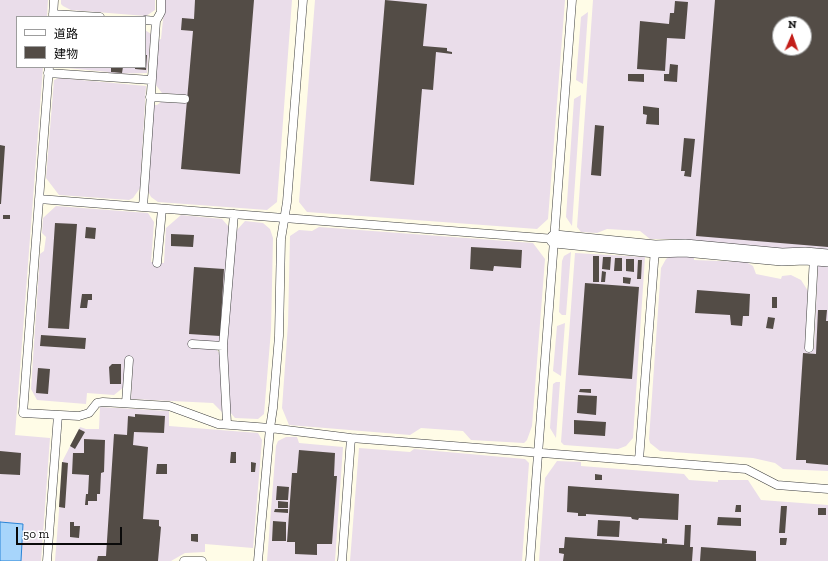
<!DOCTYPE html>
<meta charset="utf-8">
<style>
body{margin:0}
#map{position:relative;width:828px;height:561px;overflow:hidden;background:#fffce7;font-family:"Zilla Slab","Noto Sans JP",serif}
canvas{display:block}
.legend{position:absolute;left:16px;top:16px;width:130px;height:52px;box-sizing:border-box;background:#fff;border:1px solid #9d9d9d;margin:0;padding:5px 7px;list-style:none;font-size:12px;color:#0a0a0a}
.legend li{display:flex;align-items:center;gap:8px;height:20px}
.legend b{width:20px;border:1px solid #9d9d9d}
.north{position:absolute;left:772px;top:16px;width:40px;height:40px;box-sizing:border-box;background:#fff;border:1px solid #9d9d9d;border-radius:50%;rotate:2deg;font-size:11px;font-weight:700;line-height:16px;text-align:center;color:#0a0a0a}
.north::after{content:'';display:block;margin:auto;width:14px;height:18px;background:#c31e19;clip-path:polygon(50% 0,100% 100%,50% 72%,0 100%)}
.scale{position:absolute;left:16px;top:527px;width:106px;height:18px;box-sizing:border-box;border:2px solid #0a0a0a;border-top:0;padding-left:5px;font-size:12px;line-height:14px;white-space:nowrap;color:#0a0a0a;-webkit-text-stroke:3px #fff;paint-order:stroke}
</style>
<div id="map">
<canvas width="828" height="561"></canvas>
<ul class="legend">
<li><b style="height:5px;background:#fff"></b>道路</li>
<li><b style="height:11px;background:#534c46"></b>建物</li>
</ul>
<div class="north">N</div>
<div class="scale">50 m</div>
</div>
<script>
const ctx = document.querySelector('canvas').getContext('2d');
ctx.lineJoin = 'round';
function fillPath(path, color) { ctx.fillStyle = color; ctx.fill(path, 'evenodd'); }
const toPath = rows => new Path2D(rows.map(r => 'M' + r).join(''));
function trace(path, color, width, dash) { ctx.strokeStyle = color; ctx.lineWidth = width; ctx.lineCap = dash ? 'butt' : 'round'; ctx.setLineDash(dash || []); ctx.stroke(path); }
const industrial = toPath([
 [0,0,48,0,47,17,17,17,17,67,43,67,15,435,50,438,41,561,0,561],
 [61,0,155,0,155,10,146,16,71,10,63,6,61,4],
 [165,0,292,0,277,202,267,210,158,202,151,197,148,191,154,105,157,105,161,102,185,103,185,95,162,93,155,84,158,40,161,39],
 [315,0,565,0,548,219,537,229,307,212,299,202],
 [593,0,828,0,828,253,679,239,650,239,640,231,607,229,597,233,581,232,577,227],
 [780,24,804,24,804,48,780,48],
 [588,12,583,84,576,80,581,17],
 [145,30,151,34,147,73,110,74,108,72,57,67,145,67],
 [59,78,146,86,140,188,133,198,129,200,59,195,46,178,54,80],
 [581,95,572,226,566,217,574,99],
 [56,206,148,213,154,222,151,262,164,263,166,228,181,215,222,219,229,227,220,343,216,349,220,354,222,412,213,403,131,399,133,361,125,360,124,387,114,395,87,393,86,404,37,400,31,389,40,254,44,251,46,237,42,233,43,218],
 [245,221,263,223,270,229,273,238,271,330,264,414,258,419,235,418,230,412,227,342,233,260,237,230],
 [319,227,533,243,545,259,532,426,527,440,524,443,471,440,463,431,421,428,410,435,289,425,282,408,288,324,290,236,299,230,312,231],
 [571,252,566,315,562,315,559,312,562,261,564,256],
 [575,253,645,257,633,438,626,446,618,449,564,445,561,442],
 [694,255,694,260,746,262,753,266,756,274,781,279,782,276,791,275,801,280,808,291,805,348,814,348,818,264,828,265,828,471,783,469,775,463,753,458,660,451,650,443,649,439,661,268,666,259,670,256],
 [565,323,561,376,553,371,557,326],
 [556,382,560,382,556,438,550,428,553,384],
 [100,407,169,411,169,426,258,433,262,440,253,548,205,544,205,552,185,553,171,561,55,561,63,460,80,427,86,429,99,429],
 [286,437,297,437,299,443,343,447,335,561,267,561,276,446,278,441],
 [359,448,410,452,414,449,525,459,529,463,522,561,350,561],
 [557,461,581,462,581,466,684,474,689,480,718,482,718,480,748,480,761,500,828,505,828,561,539,561,545,478]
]);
const water = toPath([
 [0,522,23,524,21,561,0,561,0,522]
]);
const building = toPath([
 [195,0,254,0,240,174,181,169,193,31,181,30,182,18,194,19],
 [385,0,427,4,423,46,447,48,447,51,452,52,452,54,436,52,433,90,422,89,414,185,370,181],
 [715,0,828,0,828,247,696,236],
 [780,24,804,24,804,48,780,48],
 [675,1,688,2,685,39,667,38,665,71,637,69,640,21,669,24,670,13,674,13],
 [145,55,147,55,146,70,135,69,135,67,145,67],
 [670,64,678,65,677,82,664,81,664,74,669,74],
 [111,67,123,67,122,73,111,72],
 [628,74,644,74,644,82,628,81],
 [643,106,659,108,659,125,646,124,647,115,643,114],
 [595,125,604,126,601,176,591,175],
 [684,138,695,139,691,177,684,176,685,171,681,171],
 [0,145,5,146,1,204,0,204],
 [3,215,10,215,10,219,3,219],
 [55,223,77,224,69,329,48,328],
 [86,227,96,228,95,239,85,238],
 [171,234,194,235,193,247,171,246],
 [471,247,522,250,521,268,494,266,493,271,470,269],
 [593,256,599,256,599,282,593,282],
 [603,257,611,257,610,270,602,269],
 [615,258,622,258,622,271,614,271],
 [626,259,634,259,634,272,626,271],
 [638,260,642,260,641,279,637,279],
 [194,267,224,269,220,336,189,334],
 [602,271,606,272,605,282,601,282],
 [623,277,631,278,630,284,623,283],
 [585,283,639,287,632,379,578,375],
 [697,290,750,294,749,316,743,316,742,326,731,325,730,315,695,313],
 [82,294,92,294,92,300,88,300,87,308,80,308],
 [772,297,777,297,777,308,772,308],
 [818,310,827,310,826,321,828,321,828,465,806,463,806,460,796,460,803,353,816,354],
 [768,317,775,318,773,329,766,328],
 [41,335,86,338,85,349,40,346],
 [112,364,121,364,121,384,110,384,109,367],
 [38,368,50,369,48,394,36,393],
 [580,389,591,389,591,393,579,392],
 [578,395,597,396,596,415,577,413],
 [135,414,165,416,164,433,134,432,133,445,148,447,143,519,159,520,159,526,161,527,158,561,97,561,98,556,106,556,114,434,127,435,128,416,135,417],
 [574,420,606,422,605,436,574,434],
 [79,429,85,432,75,449,70,446],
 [84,439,105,440,104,472,101,473,100,494,97,494,97,501,88,501,88,505,85,505,86,494,88,494,89,475,72,474,73,453,84,453],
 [299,450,335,453,334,476,337,476,332,544,317,544,317,555,295,554,295,542,287,542,292,473,297,473],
 [0,451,21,453,20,475,0,474],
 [231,452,236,452,236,463,230,463],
 [62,462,68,463,65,508,59,507],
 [251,462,256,463,255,472,251,472],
 [157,464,167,464,167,474,156,474],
 [595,474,602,475,602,480,595,480],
 [277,486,289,487,288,500,276,500],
 [568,486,679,494,678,520,639,518,638,520,632,519,631,517,586,514,586,516,578,516,578,513,567,512],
 [278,501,288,502,288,508,278,508],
 [736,505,741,505,741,512,735,512],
 [781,506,787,506,785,533,779,533],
 [818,508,826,508,826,515,818,515],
 [275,509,288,509,288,513,274,512],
 [718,517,741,518,741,526,717,525],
 [598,520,620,521,619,537,597,536],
 [273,521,286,522,286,541,272,541],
 [70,522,74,522,74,526,80,526,79,538,70,537],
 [685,525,691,525,690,547,693,547,692,561,563,561,564,554,559,553,559,548,564,548,565,537,684,545],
 [191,534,198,534,198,542,191,541],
 [662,538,667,539,667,543,662,544],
 [780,538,787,538,786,545,780,545],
 [701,547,756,551,756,561,700,561]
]);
const service = toPath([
 [53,14,100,17],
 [53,17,54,0],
 [145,20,156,21],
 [49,67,23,413,79,416,89,413,97,403,103,402,169,406,218,424,270,428,351,438,746,469,777,485,828,489],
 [48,73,151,80],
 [150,97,185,99],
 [39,199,555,239],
 [143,207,156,21,161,12,161,0],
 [157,263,162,209],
 [192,344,223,346,227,424],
 [223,346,234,214],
 [809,348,814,257],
 [126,403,129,360],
 [639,460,655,249],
 [47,561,58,415],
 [184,561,202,561],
 [258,561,270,428,273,408,279,336,281,239,287,202,303,0],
 [342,561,351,438],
 [530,561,572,0]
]);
const minor = toPath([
 [555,239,655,249,685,248,782,257,805,256,828,258]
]);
fillPath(industrial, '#eaddea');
fillPath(water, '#a7d5fb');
trace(water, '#2984d7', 1);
fillPath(building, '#534c46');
trace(service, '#3d3d3d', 9);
trace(minor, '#3d3d3d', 18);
trace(service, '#fff', 8);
trace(minor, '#fff', 17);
</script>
